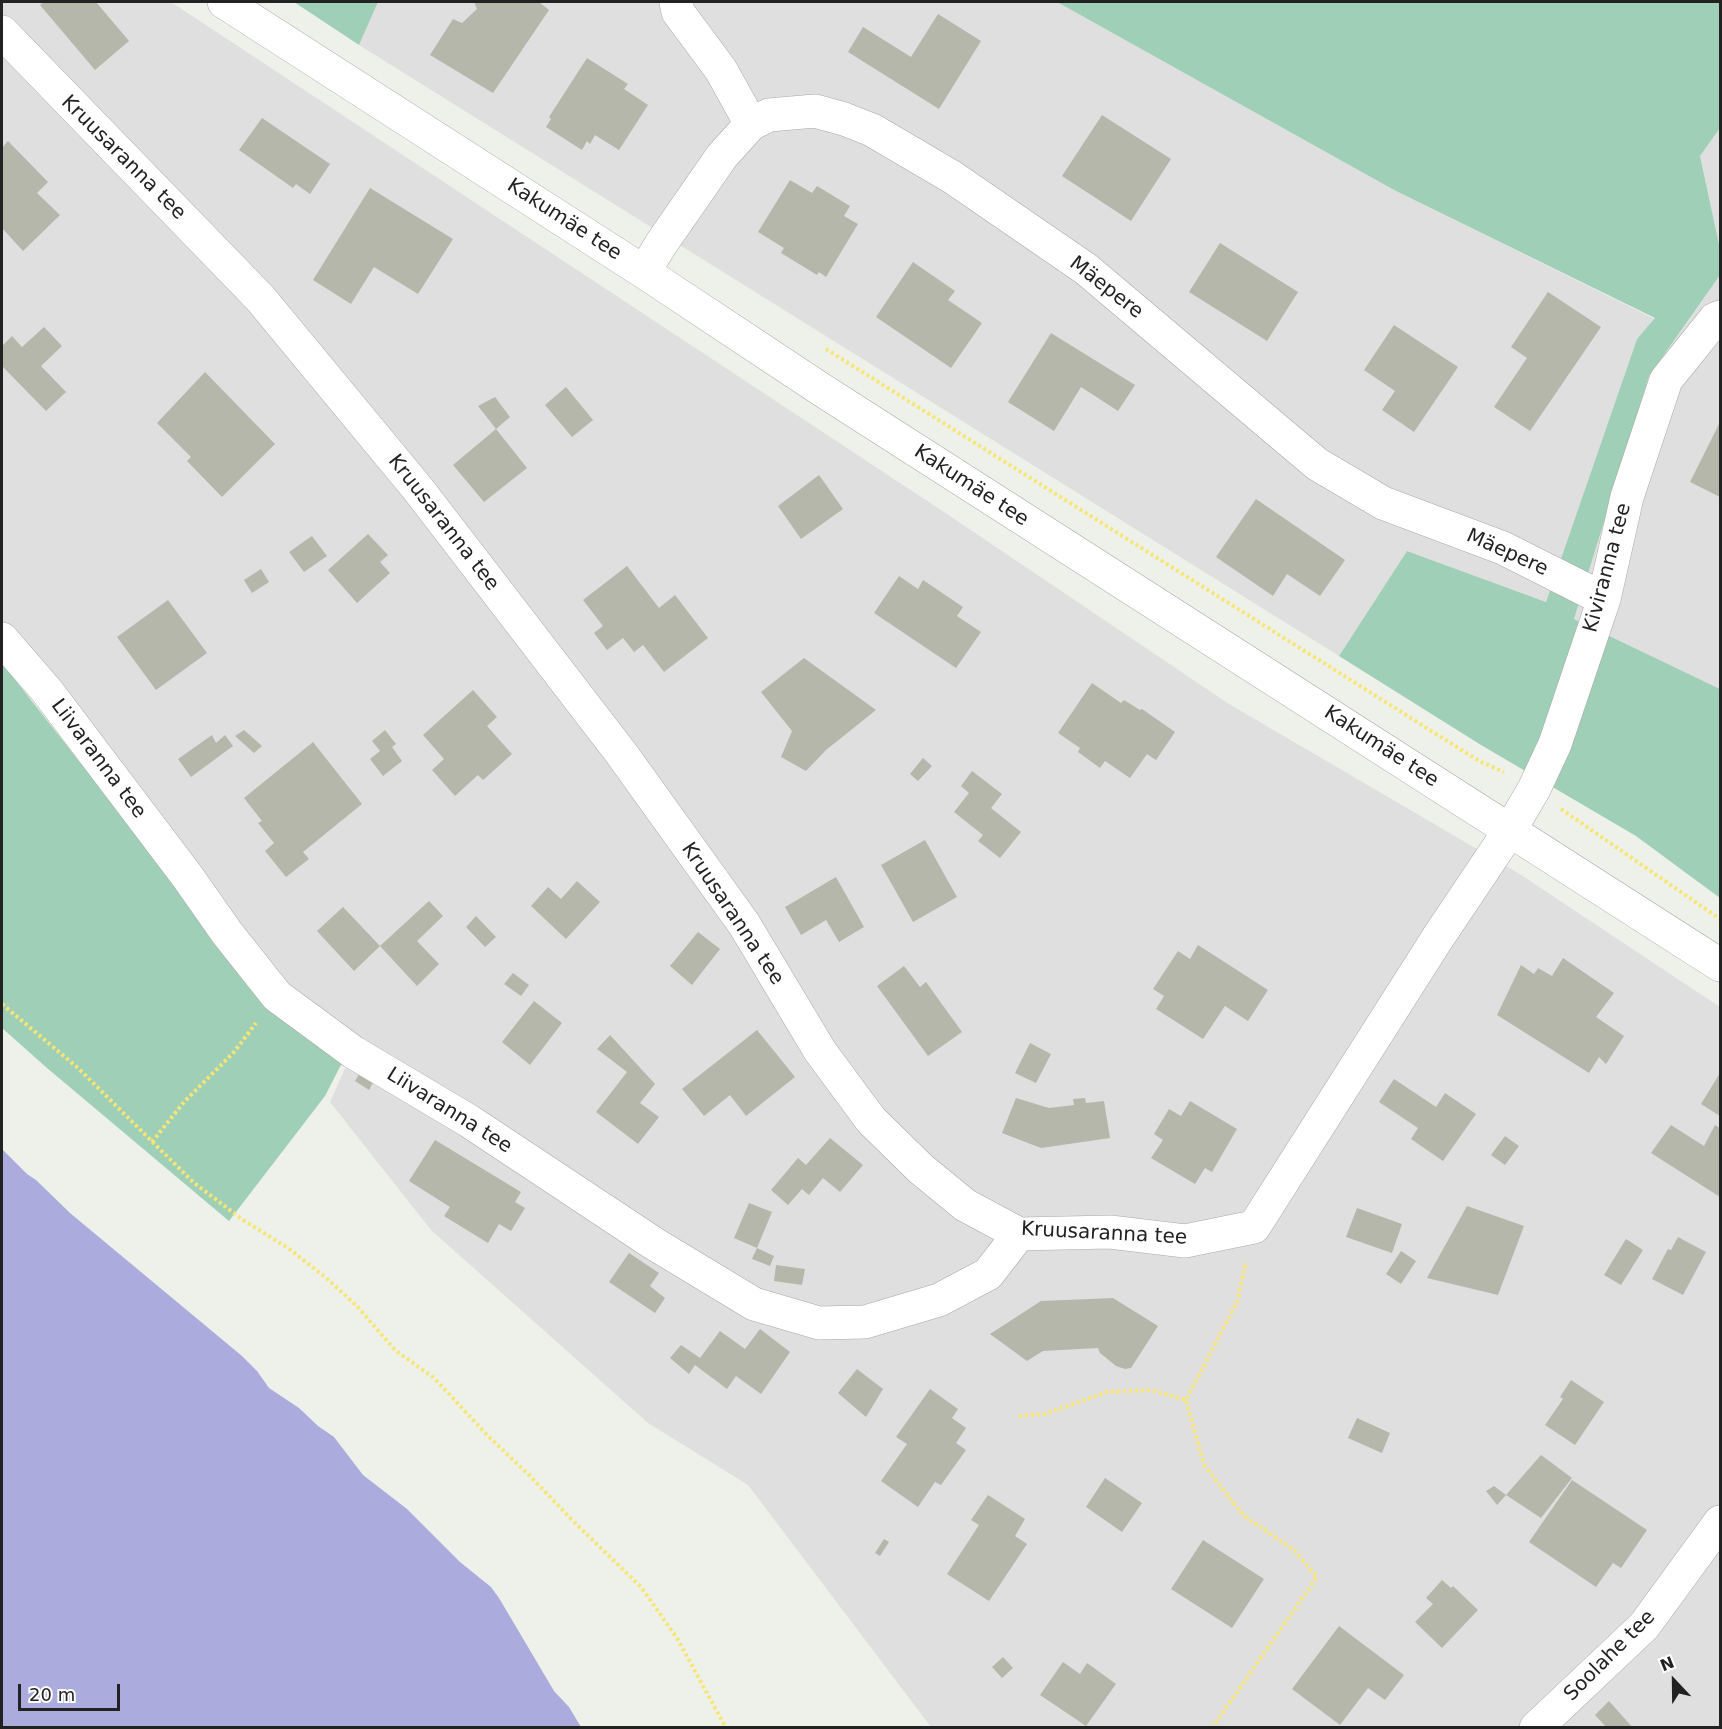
<!DOCTYPE html>
<meta charset="utf-8">
<style>
body{margin:0}
#map{position:relative;width:1722px;height:1729px;overflow:hidden;background:#eef1e9;font-family:"DejaVu Sans",sans-serif}
canvas{display:block}
.frame{position:absolute;inset:0;border:3px solid #222;pointer-events:none}
.north{position:absolute;left:1644px;top:1651px;width:60px;height:60px;-webkit-text-stroke:4px #fff;paint-order:stroke;rotate:338deg;font-size:16px;font-weight:700;line-height:24px;text-align:center;color:#222}
.north::after{content:'';display:block;margin:auto;width:21px;height:27px;background:#222;clip-path:polygon(50% 0,100% 100%,50% 72%,0 100%)}
.scale{position:absolute;left:18px;top:1684px;width:102px;height:27px;box-sizing:border-box;border:3px solid #222;border-top:0;padding-left:8px;font-size:18px;line-height:21px;white-space:nowrap;color:#222;-webkit-text-stroke:4px #fff;paint-order:stroke}
</style>
<div id="map">
<canvas width="1722" height="1729"></canvas>
<div class="frame"></div>
<div class="north">N</div>
<div class="scale">20 m</div>
</div>
<script>
const ctx = document.querySelector('canvas').getContext('2d');
ctx.lineJoin = 'round';
function fillPath(path, color) { ctx.fillStyle = color; ctx.fill(path, 'evenodd'); }
const toPath = rows => new Path2D(rows.map(r => 'M' + r).join(''));
function trace(path, color, width, dash) { ctx.strokeStyle = color; ctx.lineWidth = width; ctx.lineCap = dash ? 'butt' : 'round'; ctx.setLineDash(dash || []); ctx.stroke(path); }
function drawText(font, color, halo, rows, align = 'center') {
  ctx.font = font + ' "DejaVu Sans",sans-serif'; ctx.lineWidth = 4.5; ctx.setLineDash([]); ctx.textBaseline = 'middle'; ctx.strokeStyle = halo; ctx.fillStyle = color; for (const [text, x, y, turn = 0] of rows) {
    ctx.save(); ctx.translate(x, y); ctx.rotate((+turn || 0) * Math.PI / 180); ctx.textAlign = isNaN(turn) ? turn : align; if (halo) ctx.strokeText(text, 0, 0); ctx.fillText(text, 0, 0); ctx.restore();
  }
}
const residential = toPath([
 [2,2,171,2,947,514,1229,704,1518,873,1720,1007,1720,1727,931,1727,748,1485,648,1423,431,1230,330,1102,353,1051,277,996,2,639],
 [378,2,1057,2,1394,190,1655,319,1637,339,1546,602,1407,551,1339,656,359,45],
 [1720,128,1720,249,1700,156],
 [1720,275,1720,689,1574,619,1649,376]
]);
const forest = toPath([
 [294,2,378,2,359,45],
 [1057,2,1720,2,1720,128,1700,156,1720,249,1720,275,1649,376,1574,619,1720,689,1720,898,1636,836,1481,745,1339,656,1407,551,1546,602,1637,339,1655,318,1394,190],
 [2,663,219,940,345,1057,325,1096,229,1221,47,1068,2,1028]
]);
const water = toPath([
 [2,1149,27,1174,36,1180,70,1213,242,1356,257,1371,269,1388,299,1408,318,1426,334,1437,363,1475,407,1509,460,1562,491,1587,499,1598,554,1691,569,1707,581,1727,2,1727]
]);
const building = toPath([
 [44,2,96,2,129,41,95,70,40,5],
 [474,2,539,2,549,10,493,93,430,55,453,19,462,23,477,9],
 [938,14,981,41,939,109,848,52,863,27,911,57],
 [587,58,628,84,624,89,648,105,619,150,595,135,590,144,587,141,582,150,546,127,551,119,549,117],
 [1102,115,1171,159,1131,221,1062,176],
 [262,118,330,164,310,194,296,184,293,188,239,150],
 [8,141,48,182,37,193,60,215,23,251,2,228,2,148],
 [790,180,812,193,817,186,850,206,844,216,858,224,826,277,819,272,817,275,781,253,784,248,758,232],
 [370,188,453,239,418,294,374,267,351,304,313,280],
 [1220,243,1298,292,1267,341,1189,292],
 [913,262,955,291,948,300,982,323,951,368,876,317],
 [1548,292,1601,327,1530,431,1494,407,1527,358,1511,347],
 [1394,325,1458,367,1414,432,1382,410,1395,391,1364,370],
 [44,327,62,346,41,366,66,392,46,411,2,366,2,346,12,336,22,347],
 [1051,333,1135,385,1118,411,1081,387,1054,431,1008,402],
 [205,372,275,444,222,497,187,461,191,457,157,423],
 [566,387,593,420,572,437,545,405],
 [495,397,510,417,496,429,527,468,484,502,453,465,496,429,478,406],
 [1720,422,1720,497,1690,482],
 [819,475,843,509,801,539,778,506],
 [1256,499,1345,560,1320,596,1287,574,1273,596,1216,557],
 [368,534,388,555,380,562,390,573,357,603,328,570],
 [312,536,327,556,304,572,289,552],
 [627,566,659,608,675,595,708,638,664,672,643,645,634,652,623,638,607,650,594,633,603,626,583,600],
 [261,569,269,582,252,593,244,580],
 [899,576,918,589,923,580,963,607,957,616,981,632,956,668,874,613],
 [168,600,207,653,156,690,117,637],
 [804,658,876,710,826,750,806,771,781,757,792,731,761,692],
 [1092,683,1121,703,1124,700,1140,710,1142,709,1175,732,1156,760,1147,754,1130,778,1105,761,1100,768,1078,752,1080,748,1058,733],
 [473,690,497,717,487,726,512,754,483,780,478,775,455,796,432,770,444,759,423,735],
 [244,730,262,746,254,753,235,736],
 [385,730,396,744,392,747,402,761,383,776,370,759,380,751,372,741],
 [212,735,216,743,225,735,233,746,191,777,178,759],
 [313,742,362,804,303,852,309,859,286,877,265,851,274,843,258,823,262,821,244,798],
 [923,758,932,766,918,781,910,774],
 [972,771,1002,794,991,808,1021,832,1000,858,978,841,983,835,954,812,969,793,961,786],
 [925,840,957,897,913,922,881,865],
 [836,877,864,927,839,942,826,920,801,935,785,907],
 [577,881,600,902,566,939,531,906,548,887,561,899],
 [429,901,443,916,417,941,439,964,417,986,380,946],
 [343,907,380,946,354,971,317,931],
 [476,916,496,937,485,947,466,927],
 [698,932,720,949,692,985,670,966],
 [1198,945,1268,990,1248,1021,1225,1006,1203,1039,1156,1009,1164,996,1153,989,1178,951,1190,959],
 [1563,958,1614,993,1596,1017,1624,1036,1606,1064,1599,1057,1589,1073,1497,1015,1521,965,1534,974,1538,968,1552,976],
 [904,966,920,987,926,982,962,1032,928,1056,877,986],
 [513,973,529,985,521,996,504,984],
 [534,1001,562,1023,530,1065,502,1042],
 [757,1030,795,1077,746,1116,730,1095,704,1116,682,1089],
 [610,1035,655,1084,640,1103,659,1117,638,1144,596,1112,627,1072,597,1049],
 [1030,1043,1051,1054,1036,1083,1015,1073],
 [363,1067,377,1075,369,1090,355,1081],
 [1720,1073,1720,1116,1701,1104],
 [1394,1079,1436,1107,1445,1093,1476,1114,1443,1161,1411,1139,1418,1128,1379,1102],
 [1016,1098,1049,1108,1074,1105,1073,1099,1085,1098,1086,1103,1104,1101,1110,1138,1041,1148,1002,1133],
 [1190,1101,1237,1129,1212,1172,1205,1168,1195,1184,1151,1158,1163,1140,1154,1134,1169,1109,1181,1116],
 [1671,1125,1704,1146,1715,1125,1720,1128,1720,1197,1651,1153],
 [1505,1136,1519,1146,1505,1165,1491,1155],
 [830,1138,863,1165,840,1192,823,1178,809,1195,802,1189,788,1205,771,1190,798,1158,806,1165],
 [435,1140,521,1192,515,1202,525,1208,511,1231,499,1224,488,1243,444,1216,450,1207,409,1181],
 [749,1203,772,1212,757,1248,774,1256,770,1266,752,1259,757,1248,734,1238],
 [1467,1206,1524,1226,1498,1295,1427,1278],
 [1357,1208,1402,1224,1392,1253,1346,1237],
 [1678,1237,1706,1252,1683,1295,1652,1279,1668,1249,1671,1250],
 [1626,1239,1643,1250,1621,1285,1604,1275],
 [1401,1251,1416,1261,1401,1284,1386,1274],
 [629,1253,659,1273,650,1286,665,1298,655,1313,609,1282],
 [776,1265,805,1269,802,1285,774,1281],
 [1113,1298,1158,1326,1131,1368,1125,1369,1116,1366,1100,1353,1098,1348,1043,1351,1027,1361,990,1334,1041,1301],
 [760,1329,790,1352,761,1394,736,1376,727,1389,695,1365,689,1374,670,1358,681,1345,700,1358,720,1331,745,1349],
 [857,1369,883,1389,866,1417,838,1393],
 [1571,1380,1604,1402,1575,1445,1545,1425,1563,1399,1560,1397],
 [930,1389,958,1409,952,1418,966,1428,956,1443,966,1450,941,1485,935,1482,918,1507,881,1481,907,1444,896,1437],
 [1357,1418,1390,1433,1382,1453,1348,1438],
 [1541,1455,1572,1478,1541,1518,1506,1495],
 [1105,1478,1142,1503,1122,1532,1086,1507],
 [1572,1480,1647,1530,1621,1568,1613,1563,1596,1587,1529,1542],
 [1494,1486,1506,1495,1497,1505,1486,1491],
 [988,1495,1025,1519,1015,1536,1027,1544,989,1601,947,1574,979,1525,971,1520],
 [884,1539,889,1542,880,1556,875,1553],
 [1203,1540,1264,1579,1232,1628,1171,1589],
 [1442,1580,1451,1588,1453,1586,1478,1610,1442,1648,1415,1622,1433,1604,1426,1598],
 [1339,1626,1404,1675,1385,1700,1368,1688,1340,1725,1292,1689],
 [1003,1657,1013,1668,1002,1678,992,1667],
 [1063,1662,1080,1674,1087,1663,1116,1684,1086,1726,1040,1695],
 [1609,1701,1633,1728,1607,1728,1595,1715]
]);
const path = toPath([
 [826,349,1479,761,1504,772],
 [1561,809,1720,919],
 [2,1004,78,1068,193,1182,243,1220,288,1248,325,1277,356,1305,395,1350,434,1378,489,1437,530,1476,574,1522,641,1587,677,1638,726,1728],
 [152,1142,184,1102,234,1052,256,1023],
 [1019,1416,1045,1414,1107,1392,1151,1390,1186,1400],
 [1212,1728,1317,1577,1294,1550,1243,1515,1204,1465,1186,1400,1237,1302,1246,1261]
]);
const minor = toPath([
 [224,2,644,272,822,390,1720,965],
 [676,2,678,12,721,70,751,124],
 [2,32,260,298,418,489,621,753,744,924,820,1051,871,1120,921,1169,965,1205,1019,1234,1110,1232,1185,1241,1254,1227,1437,939,1510,830,1534,789,1555,744,1604,599,1627,497,1666,380,1715,319,1720,317],
 [644,272,661,244,722,156,751,124,769,115,815,111,844,119,872,130,952,177,1086,269,1317,464,1383,503,1503,548,1604,599],
 [2,639,47,691,187,876,227,933,277,996,353,1052,469,1121,653,1243,754,1304,819,1323,865,1322,939,1300,988,1274,1019,1234],
 [1536,1728,1644,1626,1720,1522]
]);
const streetNames = [
 ["Kruusaranna tee",123,158,45],
 ["Kakumäe tee",564,220,33],
 ["Mäepere",1106,288,38],
 ["Kakumäe tee",971,486,33],
 ["Kruusaranna tee",443,523,52],
 ["Mäepere",1507,553,24],
 ["Kiviranna tee",1608,568,-75],
 ["Kakumäe tee",1381,747,33],
 ["Liivaranna tee",98,759,53],
 ["Kruusaranna tee",732,914,56],
 ["Liivaranna tee",449,1111,32],
 ["Kruusaranna tee",1104,1234,3],
 ["Soolahe tee",1610,1656,-45]
];
fillPath(residential, '#e0dfdf');
fillPath(forest, '#9fcfb6');
fillPath(water, '#ababdd');
fillPath(building, '#b5b7ab');
trace(minor, '#a9a9a9', 34);
trace(path, '#f7e675', 4, [3, 3]);
trace(minor, '#fff', 33);
drawText('20px', '#222', '#fff', streetNames);
</script>
